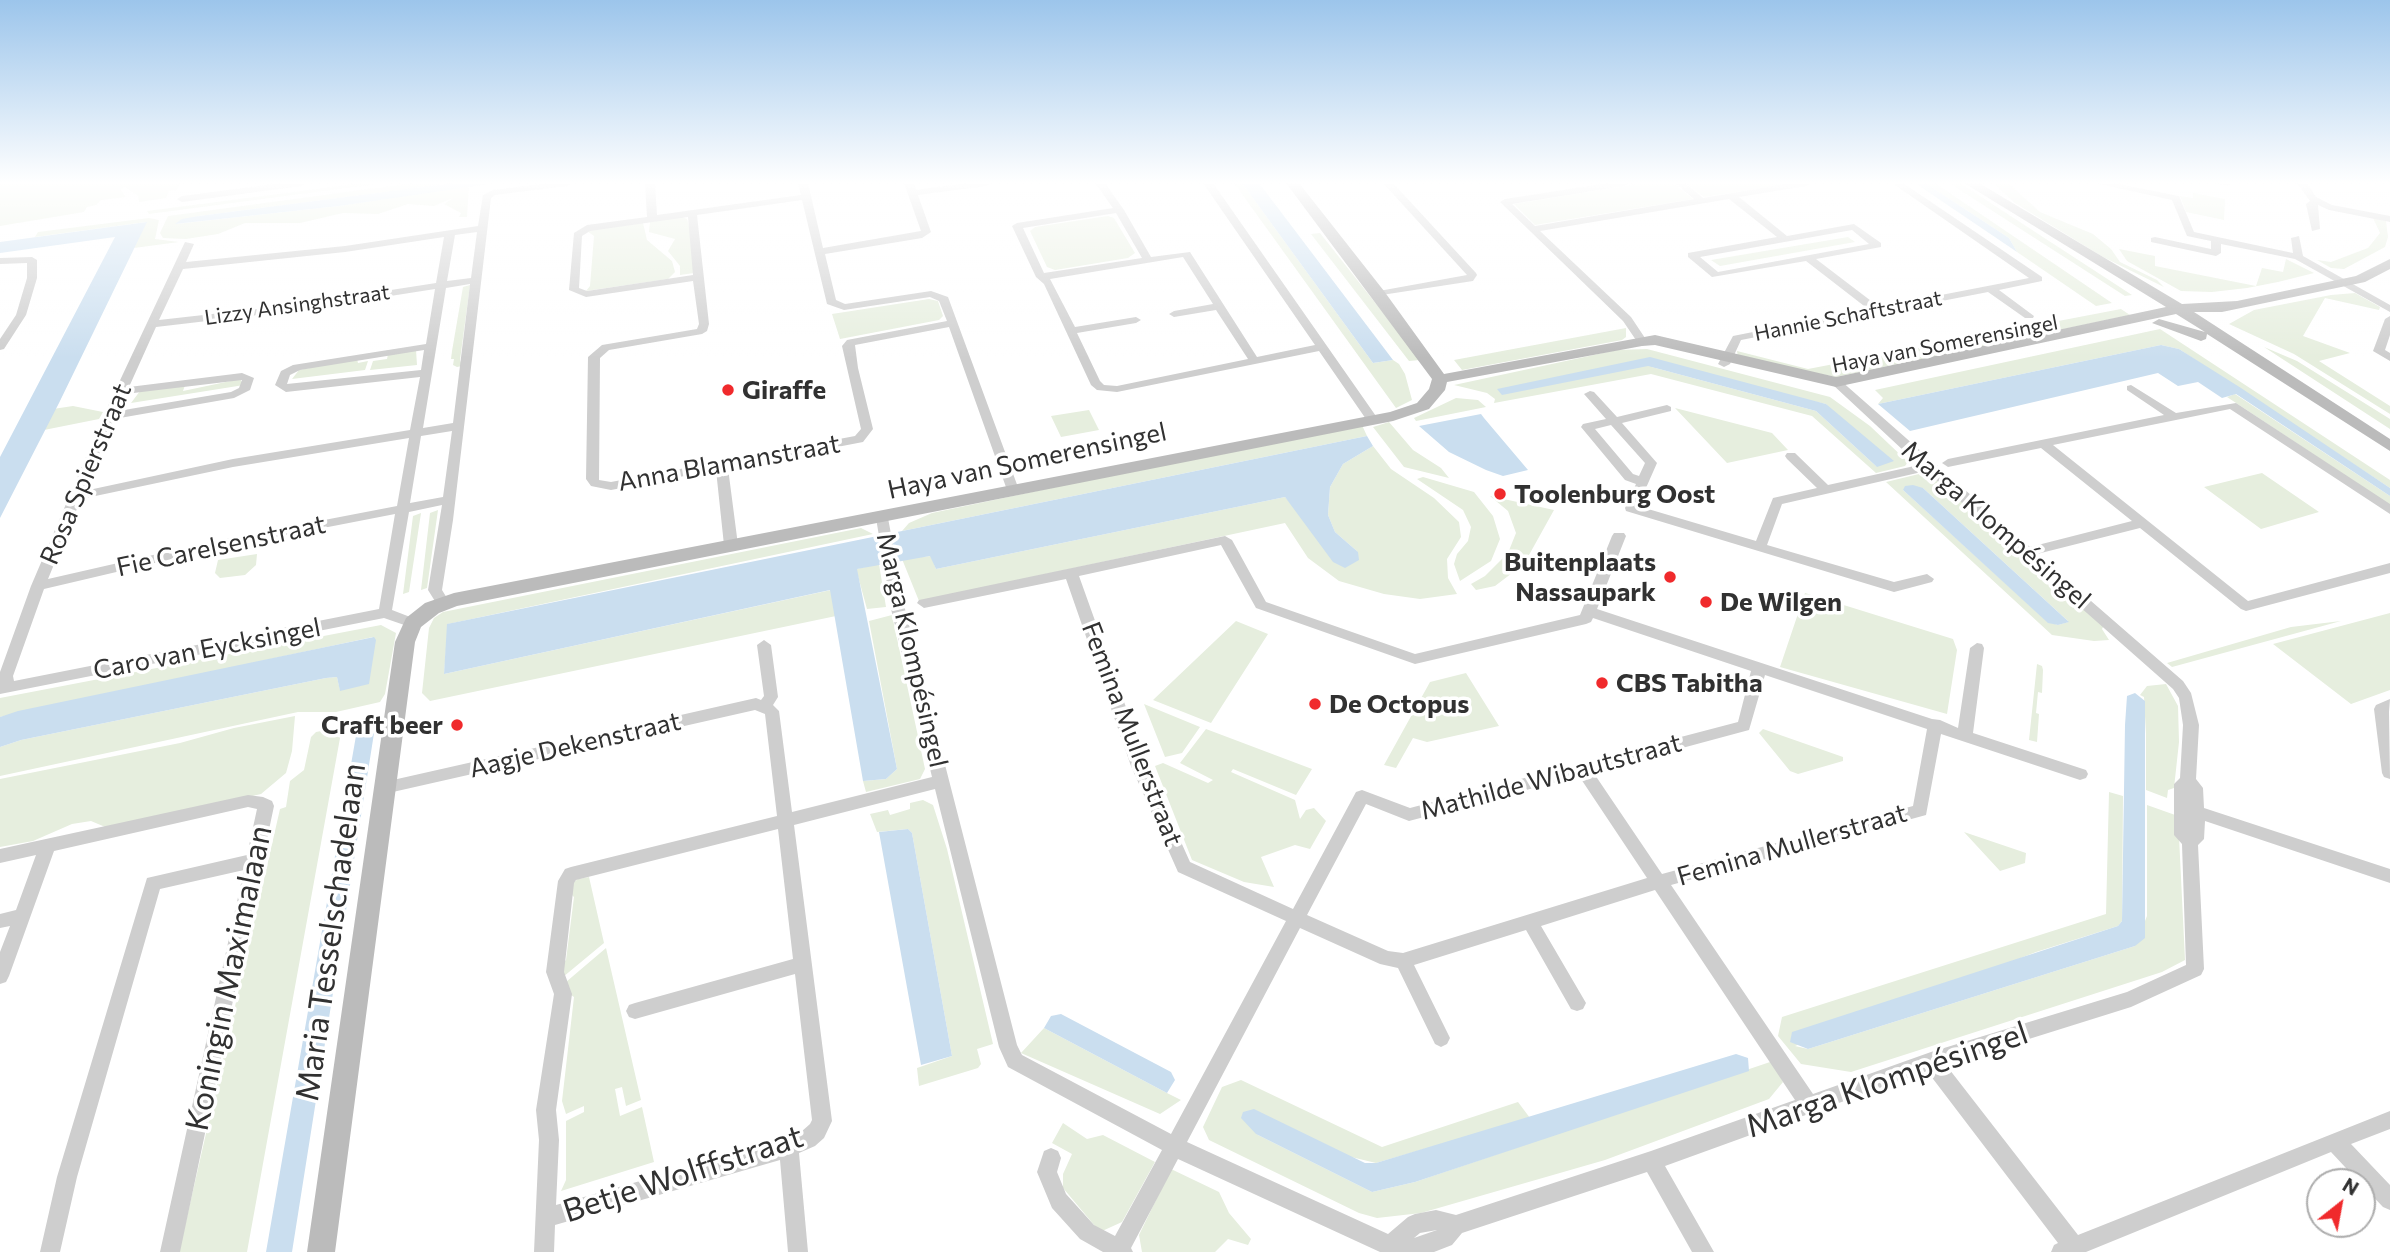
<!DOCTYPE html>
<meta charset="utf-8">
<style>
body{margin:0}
#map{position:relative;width:2390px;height:1252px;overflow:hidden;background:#fff;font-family:Commissioner,sans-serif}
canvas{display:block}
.north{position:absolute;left:2306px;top:1168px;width:70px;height:70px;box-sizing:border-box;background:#fff;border:2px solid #adadad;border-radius:50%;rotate:31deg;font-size:19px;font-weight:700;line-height:28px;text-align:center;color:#313131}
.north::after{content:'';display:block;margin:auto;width:24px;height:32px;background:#f02a2c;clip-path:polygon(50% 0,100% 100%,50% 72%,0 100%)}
</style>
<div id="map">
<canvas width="2390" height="1252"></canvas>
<div class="north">N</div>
</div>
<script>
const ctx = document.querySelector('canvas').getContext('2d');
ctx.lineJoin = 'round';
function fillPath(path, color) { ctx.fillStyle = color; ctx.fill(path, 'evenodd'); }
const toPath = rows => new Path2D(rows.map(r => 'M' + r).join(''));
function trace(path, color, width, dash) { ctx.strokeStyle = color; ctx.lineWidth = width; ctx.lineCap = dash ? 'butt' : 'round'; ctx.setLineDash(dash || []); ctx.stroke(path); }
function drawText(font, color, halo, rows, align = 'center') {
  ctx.font = font + ' Commissioner,sans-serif'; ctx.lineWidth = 7; ctx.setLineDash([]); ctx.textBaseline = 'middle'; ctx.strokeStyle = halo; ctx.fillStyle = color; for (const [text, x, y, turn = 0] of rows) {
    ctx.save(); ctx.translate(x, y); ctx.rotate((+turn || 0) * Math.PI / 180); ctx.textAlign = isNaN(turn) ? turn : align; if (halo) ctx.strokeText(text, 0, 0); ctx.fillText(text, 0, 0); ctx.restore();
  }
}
const green = toPath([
 [0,183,180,183,177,190,169,191,166,198,139,202,138,196,125,187,120,189,126,197,101,200,96,205,87,207,84,212,0,226],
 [363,183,384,183,149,214,147,211],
 [413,183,453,183,199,216,176,224,339,206,469,186,467,217,459,217,461,213,444,204,453,198,434,206,408,204,378,214,343,213,300,223,245,223,218,234,186,239,163,238,160,233,168,216],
 [1234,183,1242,183,1373,363,1393,360,1399,364,1405,374,1412,400,1396,408],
 [1644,183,1673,183,1693,199,1535,225,1514,204],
 [1685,183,1795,183,1704,197],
 [1925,183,1935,183,2112,303,2096,306,2017,252,2009,238],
 [1949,183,1960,183,2132,295,2125,296],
 [1993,183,2008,183,2040,212,2093,234,2111,249,2120,262,2157,280,2164,287,2103,257,2015,203],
 [2193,193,2225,199,2224,220,2186,212,2180,196,2193,198],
 [1108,216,1114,218,1135,253,1128,258,1055,270,1047,267,1030,231,1035,227],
 [682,217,687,219,690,229,694,273,680,275,680,266,668,251,675,239,649,232,650,222],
 [149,218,159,220,155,239,179,242,134,248,146,222,35,237,38,232],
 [2373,218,2386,221,2388,237,2385,247,2344,269,2331,268,2317,260,2331,262,2368,248,2380,233],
 [643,223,647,240,672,261,675,272,668,279,586,291,590,286,594,236,587,231],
 [1320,233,1407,343,1420,360,1409,361,1311,234],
 [1848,237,1855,242,1720,266,1711,260],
 [2119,249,2155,256,2155,266,2256,286,2262,268,2283,272,2286,259,2314,273,2278,282,2247,288,2212,292,2181,291,2127,261],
 [470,285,460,360,462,366,457,367,453,365,454,359,451,359,452,351,463,287],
 [2355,293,2380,307,2379,310,2325,298,2303,336,2350,353,2319,361,2390,406,2390,414,2294,354,2229,324,2254,310,2331,295],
 [929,299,938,301,943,316,939,320,840,339,832,314],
 [2121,309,2130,315,1836,377,1738,357,1737,351,1808,369],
 [1626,328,1626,337,1622,340,1462,370,1454,360],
 [2160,329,2390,480,2390,488,2179,349,2161,345,1878,404,1883,398,1875,390],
 [2264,347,2297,361,2390,419,2390,429],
 [1647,349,1830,397,1870,426,1908,462,1905,466,1876,473,1812,416,1651,374,1494,403,1495,399,1487,393,1454,385,1617,350],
 [1648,366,1826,404,1877,467,1816,411],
 [416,350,417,365,370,370,373,361,387,359,388,354],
 [357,359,358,363,368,361,365,370,292,379,299,370],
 [240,379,244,385,131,403,140,391,185,385,183,391],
 [2235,394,2390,496,2390,505,2227,397],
 [1456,398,1478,400,1486,407,1416,421,1414,418],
 [73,406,103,412,99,419,44,430,53,409],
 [1675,408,1772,433,1788,450,1727,463],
 [1089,410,1099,430,1061,437,1051,416],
 [1389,422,1413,450,1441,468,1449,478,1404,467,1373,427],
 [1361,423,1367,436,902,531,909,523,932,513],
 [1373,446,1391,469,1434,498,1459,522,1461,537,1447,559,1448,578,1457,594,1420,599,1384,594,1339,581,1308,558,1285,523,919,601,902,559,931,556,936,569,1285,497,1298,511,1358,552,1335,532,1328,515,1330,487,1343,464],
 [2262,473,2319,512,2261,529,2204,487],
 [1919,474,1932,477,1951,490,1993,527,1991,533,2001,541,2012,543,2021,557,2033,561,2105,623,2102,629,2109,640,2094,641,2052,635,1886,482],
 [1923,488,2068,621,2068,622,2058,625,2048,622,1903,490],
 [1423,477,1474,492,1493,516,1500,539,1491,561,1460,581,1454,564,1457,554,1468,541,1471,527,1463,510,1417,479],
 [1490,496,1554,510,1524,564,1495,586,1476,590,1471,584,1485,576,1508,553,1516,533,1508,511],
 [438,510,427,588,421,590,430,513],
 [421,513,409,592,403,594,413,516],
 [861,528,873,534,448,624,444,674,831,590,836,616,430,701,422,693,429,628,434,618,443,612],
 [257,554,256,565,245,575,220,578,215,573,218,560],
 [879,564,886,607,867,609,856,569],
 [1805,593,1953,639,1957,650,1947,714,1780,667],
 [2390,613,2390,690,2351,704,2273,644],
 [892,615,925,769,920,779,866,792,863,781,886,779,897,769,869,621],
 [1236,621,1268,634,1211,723,1153,700],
 [2341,621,2172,667,2167,663,2291,627],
 [381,625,396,633,385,694,380,702,336,712,298,712,0,776,0,747,21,740,326,678,337,677,340,690,373,637,0,717,0,698],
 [2037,664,2042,666,2043,670,2042,693,2038,692,2036,713,2039,714,2037,742,2029,740],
 [1466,673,1499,726,1427,742,1413,738,1396,768,1384,765,1430,682],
 [2166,684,2178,706,2179,742,2174,788,2168,790,2167,798,2146,790,2146,734,2144,697,2140,695,2147,686],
 [1144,704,1200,727,1182,753,1165,757],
 [295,716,292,751,286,773,261,794,110,829,91,821,72,824,33,841,0,847,0,779,180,743,234,728],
 [342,727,247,1252,179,1252,280,809,286,807,290,781,304,770,311,737,316,732],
 [1206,729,1312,769,1296,795,1233,769,1231,772,1295,800,1300,819,1306,810,1314,808,1326,821,1310,849,1295,845,1261,857,1274,887,1244,882,1192,860,1155,766,1163,763,1208,783,1213,780,1180,763],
 [1763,729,1843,757,1843,761,1798,774,1790,771,1759,733],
 [2109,792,2123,796,2122,921,2118,926,2036,952,1795,1046,1808,1049,2135,946,2147,916,2147,805,2178,816,2185,960,2162,972,1851,1072,1801,1064,1778,1036,1782,1017,2106,914],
 [923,800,933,805,947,849,993,1044,977,1049,981,1064,978,1068,919,1086,917,1068,952,1056,912,833,908,829,877,832,870,814,888,810,890,815,910,809,910,803],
 [1964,832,2026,853,2025,863,2000,871],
 [589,877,604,943,563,977,561,965,566,960,574,897,569,892,570,885,578,879],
 [606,948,641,1100,626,1106,622,1087,615,1089,620,1116,642,1107,654,1162,561,1191,566,1180,566,1121,584,1112,584,1106,566,1114,562,1101,574,997,568,993,566,982],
 [1044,1028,1167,1093,1181,1100,1160,1114,1021,1053],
 [1773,1061,1783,1082,1769,1099,1605,1160,1421,1213,1377,1218,1359,1213,1209,1140,1203,1127,1222,1087,1241,1080,1382,1147,1518,1102,1530,1118,1376,1163,1256,1134,1372,1192,1415,1182],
 [1063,1123,1087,1139,1103,1135,1155,1162,1122,1222,1100,1232,1063,1188,1063,1174,1072,1154,1052,1143],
 [1171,1169,1219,1192,1229,1213,1251,1239,1248,1245,1228,1239,1215,1252,1142,1252,1139,1235]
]);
const water = toPath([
 [453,183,496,183,339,206,175,224,182,219,199,216],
 [1242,183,1259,183,1393,360,1373,363],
 [1915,183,1925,183,2009,238,2017,252],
 [147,222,59,403,0,518,0,457,115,237,0,253,0,242],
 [2161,345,2179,349,2241,388,2390,488,2390,496,2236,394,2222,398,2198,382,2178,386,2158,373,1910,431,1878,404],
 [1650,357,1826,404,1894,461,1877,467,1816,411,1648,366,1502,395,1497,389],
 [1481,414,1484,418,1528,470,1503,476,1486,470,1449,452,1419,426],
 [1367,436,1373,446,1343,464,1330,487,1328,515,1335,532,1358,552,1359,560,1345,568,1333,562,1285,497,936,569,930,556,857,569,897,769,886,779,863,781,830,590,444,674,447,624],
 [1913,485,1923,488,2069,622,2058,625,2048,623,1903,490,1905,486],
 [374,637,376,640,369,684,340,691,337,677,326,678,21,740,0,747,0,717,18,711],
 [2135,693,2145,701,2145,938,2135,946,1808,1049,1790,1042,1792,1032,2118,926,2122,921,2125,725,2127,696],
 [375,727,292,1252,266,1252,357,730],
 [908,829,912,833,952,1056,921,1065,879,832],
 [1061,1014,1171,1072,1175,1080,1167,1093,1044,1028,1051,1016],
 [1736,1054,1748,1058,1749,1071,1415,1182,1372,1192,1256,1134,1241,1118,1243,1112,1254,1109,1365,1163,1376,1163]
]);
const street = toPath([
 [282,183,306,183,301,186,182,202,177,199,182,196,282,183],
 [548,183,572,183,567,186,495,195,491,198,453,520,442,590,450,603,448,606,438,606,428,590,442,505,409,512,392,610,418,620,420,623,418,626,413,628,384,618,0,694,0,672,31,586,107,408,185,242,194,244,186,262,345,246,478,226,483,195,493,190,548,183],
 [477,232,471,278,447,281,455,235,477,232],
 [444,237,436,283,301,304,159,320,183,269,345,252,444,237],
 [470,284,453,423,423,428,446,288,470,284],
 [435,289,426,344,293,365,281,371,275,385,286,392,420,377,410,430,233,459,84,491,114,419,234,398,250,390,254,378,242,373,129,387,156,327,301,310,435,289],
 [424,350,421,370,287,384,290,375,300,370,424,350],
 [242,380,239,388,231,392,118,411,125,394,242,380],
 [452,431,443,497,410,503,421,436,452,431],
 [409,438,397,506,210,542,48,579,81,499,233,467,409,438],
 [395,514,379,609,14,681,13,676,44,589,210,550,395,514],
 [645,183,655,183,657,215,801,195,798,183,808,183,823,248,921,231,904,183,914,183,916,190,967,183,991,183,986,186,918,195,931,232,922,238,825,254,836,300,845,304,931,291,948,297,1019,490,1017,493,1009,493,1007,490,949,327,855,345,858,368,873,429,863,442,728,468,738,545,736,548,726,548,724,545,716,470,611,490,591,486,586,479,588,357,602,345,697,329,699,324,693,281,586,297,569,290,574,233,587,225,647,217,645,183],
 [802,200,827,304,844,310,930,297,939,301,947,321,847,340,842,346,861,429,855,436,611,482,599,480,600,358,609,350,702,334,707,331,709,324,697,215,802,200],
 [688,217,693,275,587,291,579,288,582,236,590,231,688,217],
 [1095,183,1105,183,1124,210,1151,257,1190,252,1257,357,1315,345,1203,183,1213,183,1378,419,1376,422,1368,422,1319,351,1117,392,1097,390,1091,385,1044,284,1036,277,1012,226,1017,223,1113,208,1095,183],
 [1116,213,1142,258,1044,273,1023,228,1116,213],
 [1183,257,1213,304,1174,311,1169,314,1174,317,1216,310,1248,359,1117,386,1104,385,1100,381,1077,333,1136,323,1141,320,1136,317,1075,327,1050,279,1183,257],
 [1383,183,1393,183,1476,273,1477,275,1473,281,1375,296,1375,292,1379,291,1467,275,1383,183],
 [1608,183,1629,183,1624,186,1512,204,1535,226,1694,199,1675,183,1685,183,1703,198,1791,183,1811,183,1806,186,1739,197,1787,236,1854,224,1881,243,1881,247,1816,259,1879,307,2029,278,1892,183,1903,183,2042,277,2042,281,1999,290,2034,316,2033,318,2025,318,1988,292,1741,340,1730,364,1724,367,1718,364,1733,336,1868,309,1806,261,1712,277,1688,257,1688,253,1777,237,1729,199,1540,231,1631,317,1647,341,1646,343,1638,343,1623,321,1500,202,1505,199,1608,183],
 [1852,230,1869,244,1718,272,1700,257,1852,230],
 [2095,183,2113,183,2179,196,2194,232,2293,253,2291,238,2299,236,2303,256,2390,305,2390,312,2295,259,2221,244,2221,253,2216,256,2151,242,2151,238,2155,237,2211,249,2211,241,2187,236,2172,200,2095,183],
 [2216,183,2232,183,2227,186,2216,183],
 [2297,183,2307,183,2316,197,2332,205,2390,216,2390,222,2329,210,2318,205,2320,229,2312,231,2306,204,2310,201,2297,183],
 [32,257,37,260,37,278,26,315,4,349,0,350,0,339,16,315,27,278,27,263,0,264,0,258,32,257],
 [2390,316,2390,335,2385,350,2390,353,2390,361,2373,351,2385,319,2390,316],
 [1836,379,1840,380,2030,547,2132,521,2041,448,1948,467,1942,463,1948,459,2164,415,2127,390,2127,386,2131,385,2176,413,2236,403,2390,504,2390,514,2230,409,2053,445,2248,601,2390,563,2390,573,2246,611,2241,609,2140,528,2037,554,2183,681,2191,693,2199,725,2196,779,2203,788,2204,808,2390,869,2390,883,2205,821,2204,839,2198,845,2204,969,2201,975,2131,1007,1946,1065,2078,1235,2390,1111,2390,1129,2351,1144,2390,1185,2390,1210,2383,1207,2362,1185,2362,1182,2359,1182,2331,1152,2086,1252,2051,1252,2054,1245,2058,1243,1927,1071,1665,1166,1714,1252,1692,1252,1647,1172,1462,1233,1452,1245,1434,1252,1380,1252,1178,1159,1131,1248,1133,1252,1103,1252,1080,1239,1052,1208,1037,1172,1044,1151,1051,1148,1058,1151,1061,1158,1057,1172,1066,1194,1094,1225,1115,1236,1162,1150,1008,1067,999,1047,935,789,794,825,832,1121,824,1138,815,1146,799,1153,808,1252,788,1252,780,1160,555,1225,554,1252,534,1252,539,1140,536,1110,554,994,546,972,558,881,565,869,571,867,777,816,765,714,755,710,384,794,378,792,376,788,378,784,384,782,756,698,761,700,764,696,757,645,764,640,771,645,778,697,773,705,779,711,792,812,932,777,891,609,876,518,882,514,888,518,905,609,1017,1045,1022,1055,1171,1134,1286,921,1178,872,1131,766,1066,579,924,608,917,603,919,600,1225,536,1232,540,1266,602,1415,654,1580,615,1612,536,1614,533,1624,533,1626,536,1597,609,1932,719,1940,720,1958,728,1970,648,1977,643,1982,644,1984,648,1973,733,2086,770,2088,774,2086,778,2080,780,1941,734,1926,815,1671,885,1813,1094,1931,1052,2127,992,2186,965,2182,844,2174,835,2174,784,2180,778,2183,725,2179,698,2173,689,1926,471,1782,504,1767,545,1894,582,1927,574,1934,579,1932,582,1894,592,1626,511,1625,508,1636,484,1625,480,1581,427,1583,424,1606,419,1584,394,1590,391,1594,392,1617,417,1667,405,1671,407,1671,411,1622,423,1657,463,1638,506,1756,541,1773,498,1817,488,1787,459,1785,456,1787,453,1795,453,1828,485,1919,465,1832,384,1830,382,1836,379],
 [1611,425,1645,463,1639,476,1633,474,1595,429,1611,425],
 [1221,545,1256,608,1415,664,1586,624,1591,622,1593,618,1751,671,1738,722,1410,808,1362,790,1356,792,1293,909,1190,862,1147,766,1079,576,1221,545],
 [1765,675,1927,729,1913,806,1662,874,1593,772,1749,730,1765,675],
 [1579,776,1647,878,1403,953,1388,951,1307,915,1366,804,1409,821,1579,776],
 [778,829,793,959,635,1003,629,1005,626,1011,629,1017,635,1019,795,974,812,1120,810,1124,801,1132,787,1139,556,1205,559,1140,556,1110,572,994,564,972,574,883,576,880,778,829],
 [1655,890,1795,1100,1651,1151,1456,1215,1436,1210,1415,1214,1408,1217,1388,1234,1187,1142,1300,928,1380,964,1398,968,1435,1044,1441,1047,1447,1044,1450,1038,1414,965,1526,930,1571,1009,1577,1011,1583,1009,1586,1003,1541,926,1655,890],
 [1437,1230,1414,1238,1420,1233,1437,1230],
 [2390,699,2389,712,2390,779,2384,777,2382,773,2374,709,2376,705,2390,699],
 [248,795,263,797,272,801,274,806,180,1252,160,1252,244,870,160,889,77,1177,60,1252,40,1252,57,1177,147,878,247,855,257,809,248,807,54,851,9,976,6,982,0,984,0,952,10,926,0,928,0,914,16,910,36,855,0,863,0,849,248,795]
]);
const secondary = toPath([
 [1286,183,1299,183,1384,291,1444,374,1655,335,1836,377,2166,307,1964,183,1979,183,2182,304,2237,301,2356,276,2390,259,2390,269,2365,282,2222,312,2194,312,2390,439,2390,451,2207,334,2206,339,2201,341,2152,323,2159,319,2205,332,2176,314,1836,387,1655,345,1642,346,1447,382,1445,390,1429,409,1393,421,457,606,439,613,421,627,415,642,335,1252,307,1252,395,642,406,618,425,603,454,593,1390,412,1417,403,1429,389,1432,379,1286,183]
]);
const markers = [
 [728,390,7,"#f02a2c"],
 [1500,494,7,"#f02a2c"],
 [1670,577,7,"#f02a2c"],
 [1706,602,7,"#f02a2c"],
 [1602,683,7,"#f02a2c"],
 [1315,704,7,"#f02a2c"],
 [457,725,7,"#f02a2c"]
];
const farStreetnames = [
 ["Lizzy Ansinghstraat",297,305,-8],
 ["Hannie Schaftstraat",1848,316,-11],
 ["Haya van Somerensingel",1945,344,-11]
];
const poiNames = [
 ["Giraffe",742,390],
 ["Toolenburg Oost",1514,494],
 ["Buitenplaats",1656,562,"right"],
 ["Nassaupark",1656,592,"right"],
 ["De Wilgen",1720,602],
 ["CBS Tabitha",1616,683],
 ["De Octopus",1329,704],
 ["Craft beer",443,725,"right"]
];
const streetNames = [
 ["Haya van Somerensingel",1027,461,-12],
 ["Anna Blamanstraat",729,463,-10],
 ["Rosa Spierstraat",86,474,-67],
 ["Marga Klompésingel",1996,525,41],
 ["Fie Carelsenstraat",221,546,-12],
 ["Caro van Eycksingel",207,649,-11],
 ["Marga Klompésingel",912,650,77],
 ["Femina Mullerstraat",1132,734,69],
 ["Aagje Dekenstraat",575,745,-13],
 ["Mathilde Wibautstraat",1551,777,-15],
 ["Femina Mullerstraat",1792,845,-16]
];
const nearStreetnames = [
 ["Maria Tesselschadelaan",331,932,-82],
 ["Koningin Maximalaan",229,978,-78],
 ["Marga Klompésingel",1887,1080,-19],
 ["Betje Wolffstraat",683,1174,-18]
];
fillPath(green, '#e6eede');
fillPath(water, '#cadeef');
fillPath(street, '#cecece');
fillPath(secondary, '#bbb');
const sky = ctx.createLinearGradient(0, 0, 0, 358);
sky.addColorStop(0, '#9cc5eb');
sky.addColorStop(0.51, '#fff');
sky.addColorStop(1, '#ffffff00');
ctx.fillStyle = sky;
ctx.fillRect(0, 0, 2390, 358);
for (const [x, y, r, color] of markers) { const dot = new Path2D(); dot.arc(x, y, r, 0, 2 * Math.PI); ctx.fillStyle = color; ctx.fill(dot); trace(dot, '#fff', 2.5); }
drawText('21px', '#313131', '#fff', farStreetnames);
drawText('bold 26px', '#313131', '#fff', poiNames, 'left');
drawText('26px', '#313131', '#fff', streetNames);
drawText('32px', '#313131', '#fff', nearStreetnames);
</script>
